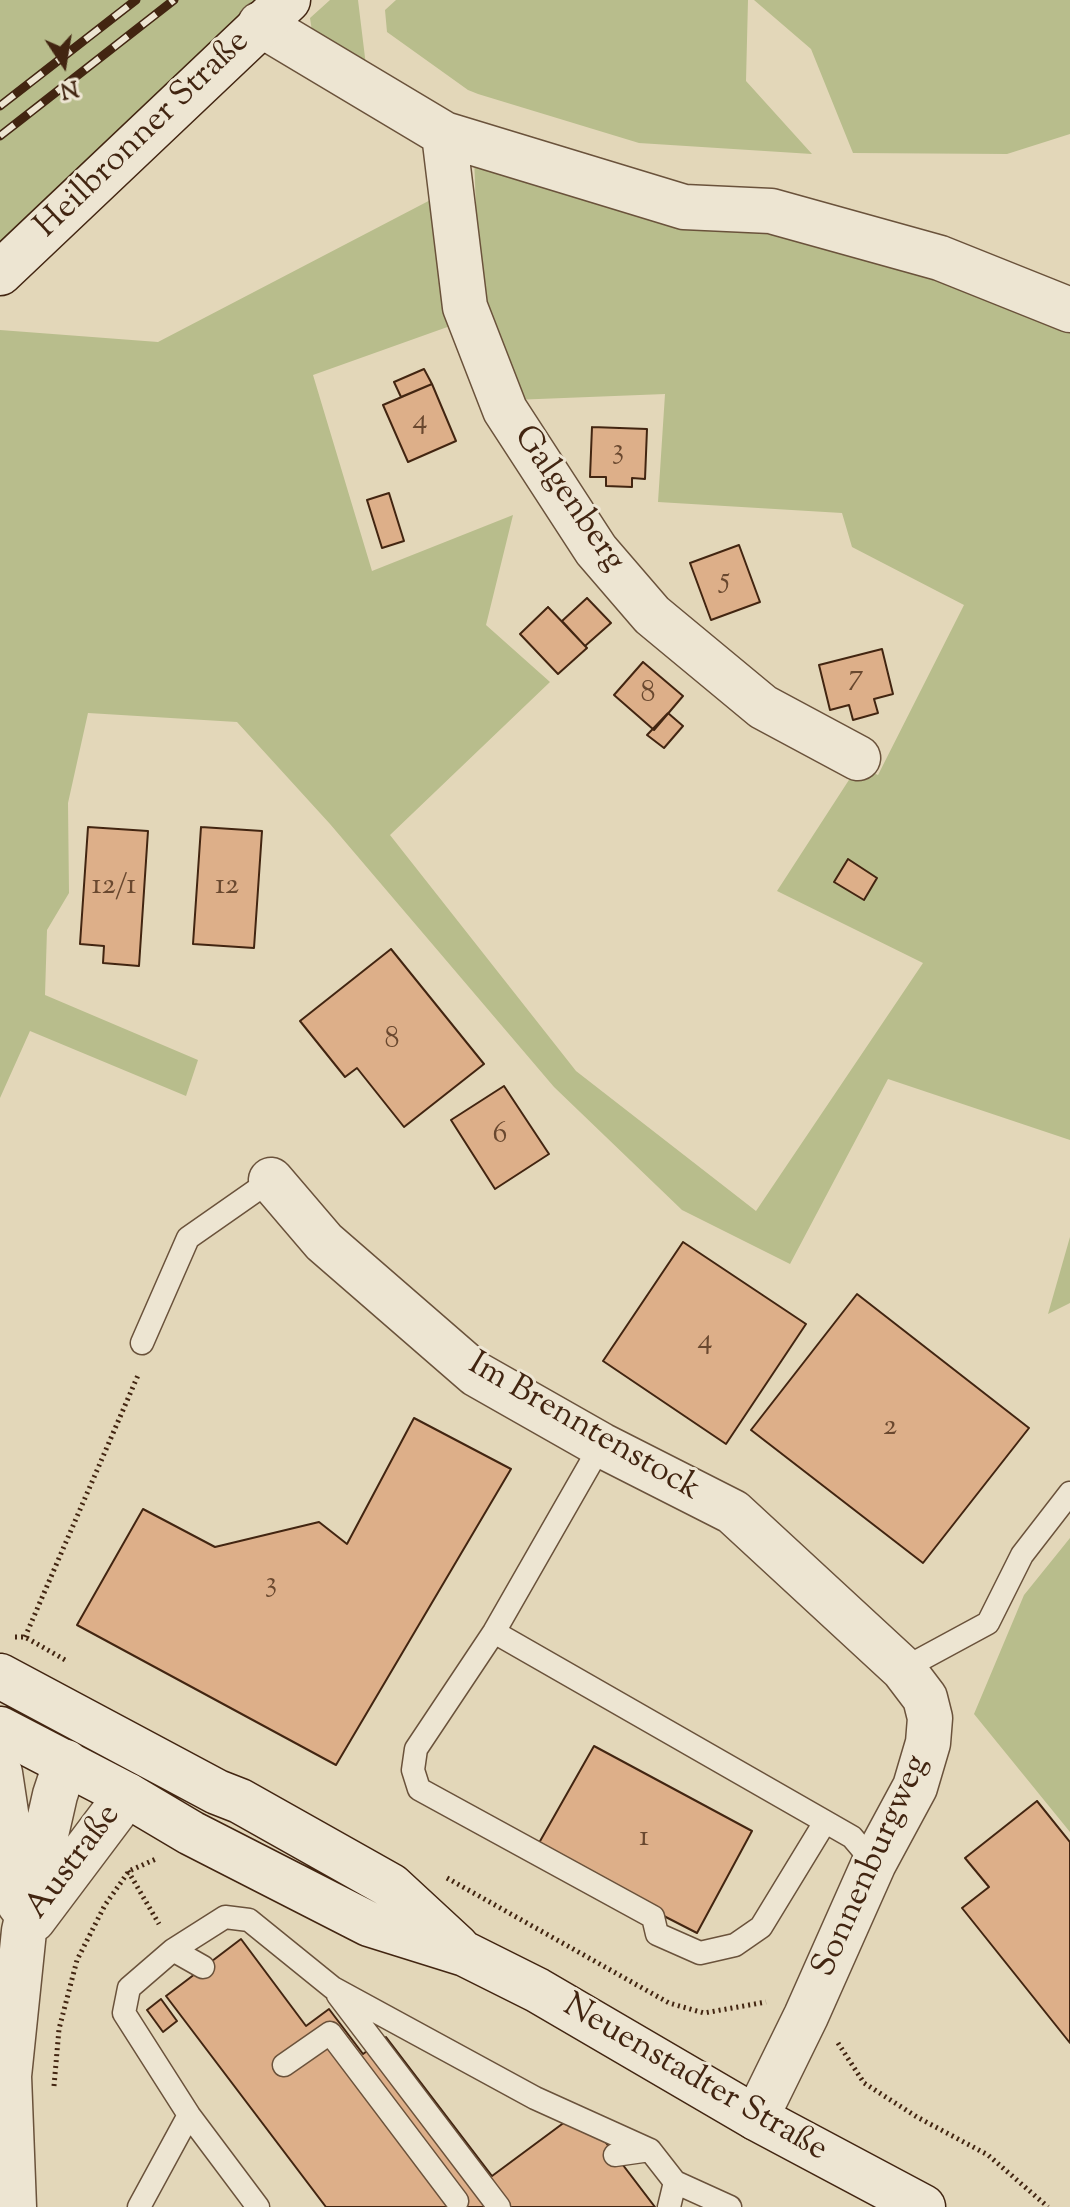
<!DOCTYPE html>
<meta charset="utf-8">
<style>
body{margin:0}
#map{position:relative;width:1070px;height:2207px;overflow:hidden;background:#e3d7b9;font-family:"Sorts Mill Goudy",serif}
canvas{display:block}
.north{position:absolute;left:24px;top:24px;width:80px;height:80px;-webkit-text-stroke:6px #ede5d2;paint-order:stroke;rotate:168deg;font-size:22px;font-weight:700;line-height:32px;text-align:center;color:#422511}
.north::after{content:'';display:block;margin:auto;width:28px;height:36px;background:#422511;clip-path:polygon(50% 0,100% 100%,50% 72%,0 100%)}
</style>
<div id="map">
<canvas width="1070" height="2207"></canvas>
<div class="north">N</div>
</div>
<script>
const ctx = document.querySelector('canvas').getContext('2d');
ctx.lineJoin = 'round';
function fillPath(path, color) { ctx.fillStyle = color; ctx.fill(path, 'evenodd'); }
const toPath = rows => new Path2D(rows.map(r => 'M' + r).join(''));
function trace(path, color, width, dash) { ctx.strokeStyle = color; ctx.lineWidth = width; ctx.lineCap = dash ? 'butt' : 'round'; ctx.setLineDash(dash || []); ctx.stroke(path); }
function drawText(font, color, halo, rows, align = 'center') {
  ctx.font = font + ' "Sorts Mill Goudy",serif'; ctx.lineWidth = 6; ctx.setLineDash([]); ctx.textBaseline = 'middle'; ctx.strokeStyle = halo; ctx.fillStyle = color; for (const [text, x, y, turn = 0] of rows) {
    ctx.save(); ctx.translate(x, y); ctx.rotate((+turn || 0) * Math.PI / 180); ctx.textAlign = isNaN(turn) ? turn : align; if (halo) ctx.strokeText(text, 0, 0); ctx.fillText(text, 0, 0); ctx.restore();
  }
}
const green = toPath([
 [0,0,263,0,0,247],
 [330,0,358,0,367,74,313,38,310,18],
 [396,0,748,0,746,81,812,154,639,143,478,94,468,90,387,32,385,10],
 [754,0,1070,0,1070,134,1007,154,853,153,811,49],
 [474,157,764,223,1070,323,1070,1140,888,1079,790,1264,682,1210,554,1087,330,824,237,722,88,713,68,803,69,893,47,930,45,995,198,1060,186,1096,30,1031,0,1098,0,330,158,342,440,195,453,325,313,375,372,571,513,515,486,625,550,682,390,835,576,1071,756,1211,923,963,777,891,858,766,878,775,964,605,852,547,842,513,658,502,665,394,513,400,480,313],
 [1070,1237,1070,1303,1048,1314],
 [1070,1538,1070,1832,974,1714,1024,1595]
]);
const building = toPath([
 [424,369,432,384,401,397,394,382,424,369],
 [432,384,456,441,408,462,383,405,432,384],
 [592,427,647,429,645,479,632,478,632,487,606,486,606,477,590,477,592,427],
 [389,493,404,541,382,548,367,500,389,493],
 [739,545,760,602,711,620,690,563,739,545],
 [587,598,611,623,585,646,562,621,587,598],
 [548,607,587,648,558,674,520,634,548,607],
 [882,649,893,694,874,699,878,713,853,720,849,705,830,710,819,665,882,649],
 [643,662,683,696,654,730,614,695,643,662],
 [668,713,683,726,664,748,647,735,668,713],
 [88,827,148,831,139,966,103,963,104,946,80,944,88,827],
 [201,827,262,831,254,948,193,944,201,827],
 [848,859,877,878,864,900,834,882,848,859],
 [391,949,484,1064,404,1127,357,1068,345,1077,300,1021,391,949],
 [504,1086,549,1154,495,1189,451,1120,504,1086],
 [683,1242,806,1324,726,1444,603,1361,683,1242],
 [857,1294,1029,1428,923,1563,751,1430,857,1294],
 [414,1418,511,1469,336,1765,77,1625,143,1509,215,1547,319,1522,347,1544,414,1418],
 [594,1746,752,1831,697,1933,535,1850,594,1746],
 [1037,1801,1070,1842,1070,2043,962,1908,989,1887,965,1858,1037,1801],
 [241,1939,306,2026,329,2009,363,2054,386,2037,492,2176,581,2110,655,2207,326,2207,166,1996,241,1939],
 [161,1999,177,2021,163,2032,147,2010,161,1999]
]);
const path = toPath([
 [15,1637,25,1637,67,1661],
 [25,1637,139,1373],
 [128,1871,159,1924],
 [447,1878,669,2003,704,2013,766,2002],
 [838,2043,864,2083,917,2117,988,2155,1048,2207],
 [54,2086,59,2029,77,1960,105,1905,129,1871,156,1859]
]);
const lane = toPath([
 [142,1343,188,1238,271,1180],
 [601,1445,494,1632,416,1749,413,1770,419,1789,653,1917,657,1934,700,1953,735,1945,761,1927,825,1822],
 [494,1632,852,1837,874,1863],
 [903,1669,988,1623,1022,1555,1070,1493],
 [173,1950,203,1967],
 [338,1995,499,2207],
 [284,2065,330,2033,457,2201],
 [615,2155,650,2150,675,2182,669,2207],
 [675,2182,730,2207],
 [139,2207,189,2115],
 [258,2207,189,2115,124,2013,129,1988,173,1950,225,1917,249,1920,333,1988,535,2098,650,2150]
]);
const street = toPath([
 [260,24,444,134,684,207,771,211,940,258,1070,310],
 [444,134,465,307,505,410,596,550,652,615,763,707,858,758],
 [271,1180,324,1242,476,1374,601,1445,733,1512,903,1669,925,1698,930,1718,928,1743,915,1787,874,1863,806,2016,756,2118],
 [0,1773,20,1905],
 [33,1920,127,1795],
 [14,2207,9,2076,24,1931,55,1795,66,1762]
]);
const secondary = toPath([
 [0,273,288,0],
 [0,1676,217,1792,240,1801,391,1886,457,1947],
 [0,1729,127,1795,191,1833,369,1924,465,1954,537,1990,756,2118,923,2207]
]);
const rail = toPath([
 [0,106,136,0],
 [0,136,174,0]
]);
const numberNames = [
 ["4",420,423],
 ["3",618,453],
 ["5",725,582],
 ["7",856,679],
 ["8",648,696],
 ["12/1",114,888],
 ["12",227,888],
 ["8",392,1042],
 ["6",500,1137],
 ["4",705,1343],
 ["2",890,1429],
 ["3",271,1586],
 ["1",644,1840]
];
const streetNames = [
 ["Heilbronner Straße",144,136,-44],
 ["Galgenberg",567,500,55],
 ["Im Brenntenstock",583,1429,30],
 ["Austraße",75,1863,-53],
 ["Sonnenburgweg",873,1867,-66],
 ["Neuenstadter Straße",694,2080,30]
];
fillPath(green, '#b8bd8c');
fillPath(building, '#ddaf89');
trace(building, '#422511', 2);
trace(lane, '#6a523b', 25);
trace(street, '#6a523b', 47);
trace(secondary, '#422511', 47);
trace(path, '#422511', 5, [2, 4]);
trace(lane, '#ede5d2', 22);
trace(street, '#ede5d2', 44);
trace(secondary, '#ede5d2', 44);
trace(rail, '#422511', 9);
trace(rail, '#ede5d2', 6, [18]);
drawText('30px', '#69482f', null, numberNames);
drawText('34px', '#422511', '#ede5d2', streetNames);
</script>
